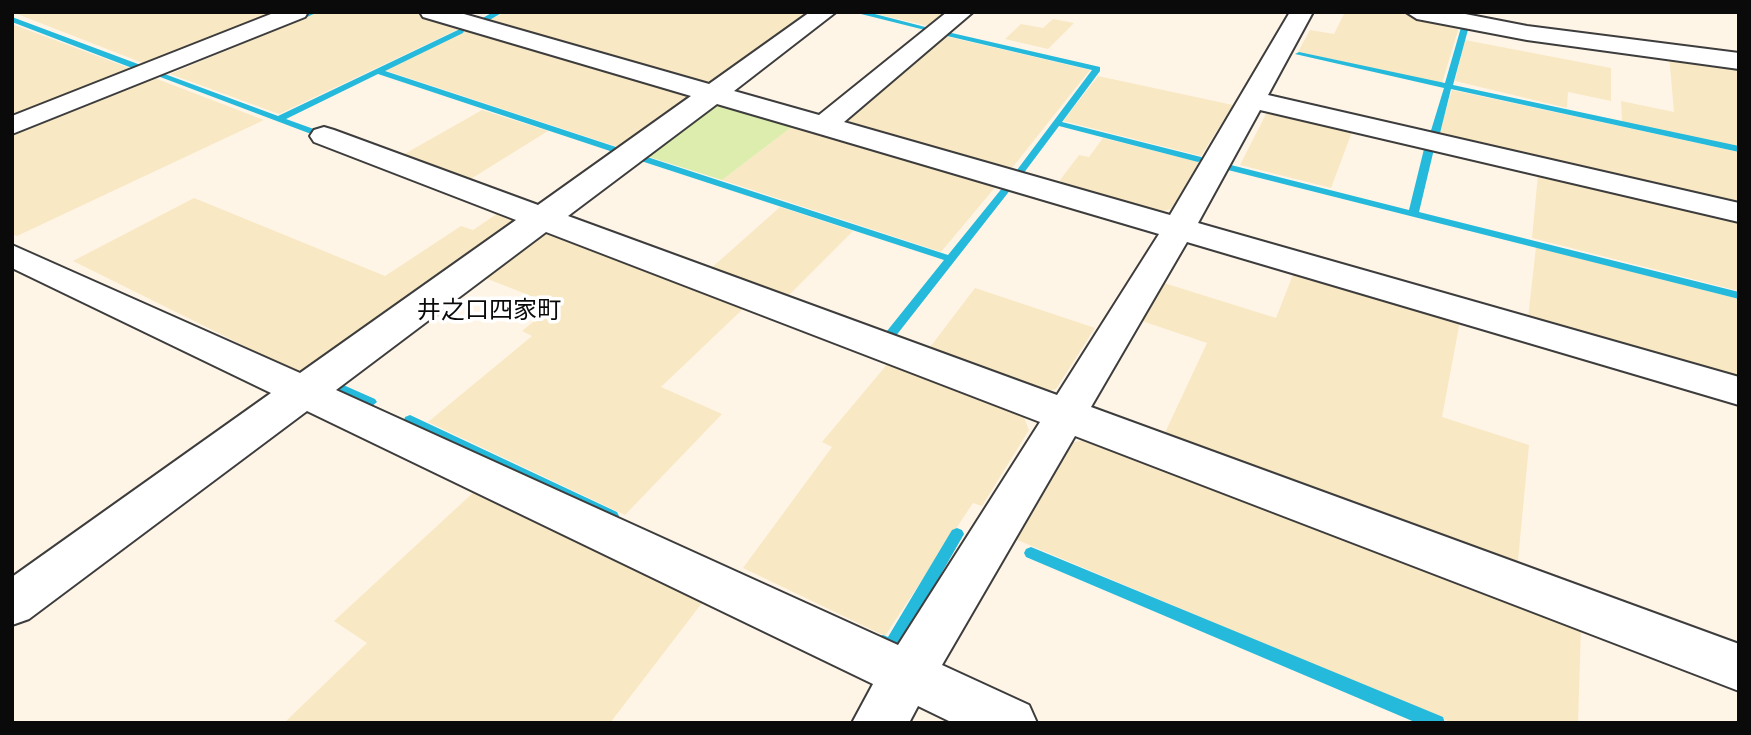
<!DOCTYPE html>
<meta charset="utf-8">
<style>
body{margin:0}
#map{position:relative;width:1751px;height:735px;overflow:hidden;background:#fff5e7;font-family:"Crimson Pro",serif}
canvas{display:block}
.frame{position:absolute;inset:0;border:14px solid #0a0a0a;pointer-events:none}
</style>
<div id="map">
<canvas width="1751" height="735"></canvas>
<div class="frame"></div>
</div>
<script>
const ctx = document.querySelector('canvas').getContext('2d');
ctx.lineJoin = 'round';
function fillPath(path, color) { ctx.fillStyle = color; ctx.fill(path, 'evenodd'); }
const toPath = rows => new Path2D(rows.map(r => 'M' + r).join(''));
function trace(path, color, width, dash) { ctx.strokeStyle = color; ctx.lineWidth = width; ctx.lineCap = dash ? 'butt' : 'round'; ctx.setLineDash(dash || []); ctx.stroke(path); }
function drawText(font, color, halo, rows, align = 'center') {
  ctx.font = font + ' "Crimson Pro","Noto Sans JP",serif'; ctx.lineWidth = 7; ctx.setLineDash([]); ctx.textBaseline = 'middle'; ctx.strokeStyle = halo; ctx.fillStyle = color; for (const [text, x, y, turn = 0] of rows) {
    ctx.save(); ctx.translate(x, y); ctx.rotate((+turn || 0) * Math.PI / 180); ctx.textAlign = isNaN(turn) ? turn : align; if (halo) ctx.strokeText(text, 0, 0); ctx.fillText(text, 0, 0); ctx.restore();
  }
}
const farmland = toPath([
 [12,12,288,12,153,67],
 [319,12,412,12,463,27,279,114,170,74],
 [506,12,813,12,713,84,703,85,485,22],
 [867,12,951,12,933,27],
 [1345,12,1396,12,1460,24,1442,83,1298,52,1310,30,1334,34],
 [1053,19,1074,23,1048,49,1005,39,1021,24,1043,28],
 [12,24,140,72,12,124],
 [470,29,687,93,693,103,624,149,384,70],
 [940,35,1090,70,1008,173,840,123],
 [1465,40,1611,68,1611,101,1568,92,1567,108,1455,81],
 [1669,55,1739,64,1739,147,1622,122,1621,101,1674,112],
 [1098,76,1233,105,1201,156,1063,121],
 [152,77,264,120,17,236,12,234,12,133],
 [1452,90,1739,152,1739,209,1437,139],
 [482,110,548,131,469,180,401,156],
 [1278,112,1353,129,1331,188,1240,165,1266,114],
 [793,126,997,185,941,252,722,180],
 [1103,138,1199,162,1171,209,1153,213,1066,188,1060,180,1079,155,1089,157],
 [1538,174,1739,220,1739,291,1532,238],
 [194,198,385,276,461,226,473,230,498,213,515,219,515,227,312,369,297,372,73,261],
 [780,207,853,231,786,298,709,270],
 [553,233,745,307,661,387,722,414,625,515,428,422,532,336,522,331,554,305,480,276,535,236],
 [1536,247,1739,299,1739,378,1528,318],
 [1294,272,1460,321,1442,417,1529,445,1517,571,1162,439,1207,343,1142,321,1164,283,1276,318],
 [975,288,1095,328,1056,389,1038,392,927,351],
 [889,362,1023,415,1029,430,982,506,973,503,885,636,743,568,832,447,822,442],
 [1093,438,1581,627,1578,723,1453,723,1015,539,1070,443],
 [476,490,702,603,610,723,284,723,367,643,334,621]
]);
const green = toPath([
 [722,104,793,126,722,180,643,155,709,106]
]);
const stream = toPath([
 [307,12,318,12,294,23,287,21,307,12],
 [493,12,503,12,488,21,481,19,493,12],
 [853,12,867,12,933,29,929,31,853,12],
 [12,17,146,67,147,69,140,71,12,22,12,17],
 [1462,24,1469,26,1453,85,1739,146,1739,152,1451,89,1439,137,1434,140,1429,137,1444,88,1295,54,1299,52,1445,83,1462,24],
 [460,29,464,31,463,33,385,71,619,148,619,152,613,152,378,74,286,119,322,132,322,136,319,137,155,75,162,73,278,116,460,29],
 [943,31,1100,67,1100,71,1062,122,1201,157,1203,159,1198,162,1059,126,1023,174,1017,174,1017,170,1092,70,943,35,943,31],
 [1429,146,1434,149,1419,212,1739,292,1739,299,1228,170,1226,168,1231,165,1409,210,1424,149,1429,146],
 [641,155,948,255,1003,187,1006,186,1011,189,895,337,891,338,885,334,887,331,944,260,638,160,638,156,641,155],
 [341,384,375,399,377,402,371,407,337,391,335,388,337,385,341,384],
 [410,415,617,512,619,516,617,520,612,522,607,520,405,423,404,420,405,417,410,415],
 [957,528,962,530,964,534,897,651,891,653,877,647,875,642,877,637,883,635,888,637,952,530,957,528],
 [1031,547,1443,717,1445,723,1417,723,1026,557,1024,553,1026,549,1031,547]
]);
const street = toPath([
 [276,12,308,12,305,17,12,134,12,116,276,12],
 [420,12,457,12,709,84,810,12,836,12,734,91,819,115,947,12,973,12,844,122,1170,215,1290,12,1313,12,1268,95,1739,203,1739,222,1260,110,1198,223,1739,377,1739,405,1187,242,1091,407,1739,644,1739,691,1075,436,942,665,1029,705,1037,723,953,723,918,706,909,723,852,723,873,684,307,411,29,619,12,625,12,577,271,393,12,268,12,245,300,373,516,220,314,142,310,136,314,130,324,127,334,130,538,205,691,96,423,17,420,12],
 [717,104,813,132,1159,234,1057,395,568,216,717,104],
 [546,232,1040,422,898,645,336,390,546,232],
 [1406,12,1455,12,1527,26,1739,53,1739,69,1527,40,1417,19,1406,12]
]);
const quarterNames = [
 ["井之口四家町",489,311]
];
fillPath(farmland, '#f8e8c4');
fillPath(green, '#dcedad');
fillPath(stream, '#25b9db');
trace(street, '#3d3d3d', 4);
fillPath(street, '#fff');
drawText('24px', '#0a0a0a', '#fff', quarterNames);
</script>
